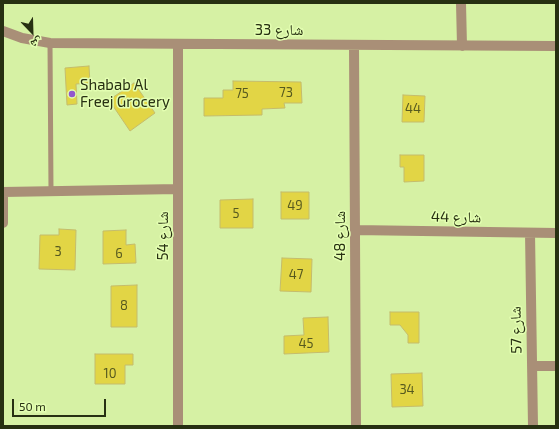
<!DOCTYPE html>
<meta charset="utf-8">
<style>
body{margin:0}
#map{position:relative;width:559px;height:429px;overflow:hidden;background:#d6f1a4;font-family:"Exo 2","Noto Naskh Arabic",sans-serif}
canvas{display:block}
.frame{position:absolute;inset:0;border:4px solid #273012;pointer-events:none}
.north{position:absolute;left:12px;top:12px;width:40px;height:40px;-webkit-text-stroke:3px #e3feb1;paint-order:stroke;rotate:157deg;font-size:11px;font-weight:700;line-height:16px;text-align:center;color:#273012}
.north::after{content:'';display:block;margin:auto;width:14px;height:18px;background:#273012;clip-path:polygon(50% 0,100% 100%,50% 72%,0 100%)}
.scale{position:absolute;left:12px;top:399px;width:94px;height:18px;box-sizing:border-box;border:2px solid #273012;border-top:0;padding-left:5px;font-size:12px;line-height:14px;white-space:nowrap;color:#273012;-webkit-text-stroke:3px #e3feb1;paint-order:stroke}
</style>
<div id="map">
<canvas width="559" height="429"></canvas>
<div class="frame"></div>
<div class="north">ش</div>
<div class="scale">50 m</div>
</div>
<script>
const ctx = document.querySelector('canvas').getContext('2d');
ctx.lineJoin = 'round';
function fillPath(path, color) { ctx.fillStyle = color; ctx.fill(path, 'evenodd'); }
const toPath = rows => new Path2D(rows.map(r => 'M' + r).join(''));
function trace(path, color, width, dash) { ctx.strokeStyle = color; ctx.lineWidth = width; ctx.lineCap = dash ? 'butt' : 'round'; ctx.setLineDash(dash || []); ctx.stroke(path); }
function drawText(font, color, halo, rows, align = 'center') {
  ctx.font = font + ' "Exo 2","Noto Naskh Arabic",sans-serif'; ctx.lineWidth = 3; ctx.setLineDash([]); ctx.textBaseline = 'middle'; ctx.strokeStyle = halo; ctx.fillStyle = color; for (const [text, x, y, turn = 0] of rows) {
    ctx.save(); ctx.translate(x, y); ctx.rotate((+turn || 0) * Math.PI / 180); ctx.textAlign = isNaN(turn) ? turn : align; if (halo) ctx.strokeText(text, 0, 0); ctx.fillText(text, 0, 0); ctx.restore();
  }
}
const building = toPath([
 [89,66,90,83,76,84,77,104,67,105,65,68,89,66],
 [233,81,301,82,302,103,284,103,285,108,262,109,262,115,204,116,204,98,223,98,223,90,233,90,233,81],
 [134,83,155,113,130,131,109,100,134,83],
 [403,95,425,96,424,122,402,122,403,95],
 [400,155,424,155,424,181,404,182,404,167,400,167,400,155],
 [281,192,309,192,309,219,281,219,281,192],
 [253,199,253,228,220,228,220,200,253,199],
 [59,229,76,230,75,270,39,269,40,235,59,235,59,229],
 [126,230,126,245,135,244,136,263,103,264,103,231,126,230],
 [282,258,312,259,311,292,280,291,282,258],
 [137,285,137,327,111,327,111,286,137,285],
 [390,312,419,312,419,343,408,343,408,335,400,325,390,325,390,312],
 [328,317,329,352,284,354,284,336,304,335,303,318,328,317],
 [95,354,133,354,133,365,125,365,125,384,95,384,95,354],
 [422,373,423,406,392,407,391,374,422,373]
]);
const service = toPath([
 [50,43,51,191]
]);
const minor = toPath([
 [461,3,462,46],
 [3,31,22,38,50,43,556,46],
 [178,45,178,426],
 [354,46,356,426],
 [3,192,178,189],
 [3,223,3,192],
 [355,230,556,233],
 [530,233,533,426],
 [532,366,556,366]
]);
const markers = [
 [72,94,4,"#9257ce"]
];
const numberNames = [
 ["73",286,93],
 ["75",242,94],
 ["44",413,109],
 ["49",295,206],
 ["5",236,214],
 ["3",58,252],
 ["6",119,254],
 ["47",296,275],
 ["8",124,306],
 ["45",306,344],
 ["10",110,374],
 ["34",407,390]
];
const streetNames = [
 ["شارع 33",279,30],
 ["شارع 44",456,217,1],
 ["شارع 54",163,236,-90],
 ["شارع 48",340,236,-90],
 ["شارع 57",516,330,-91]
];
const poiNames = [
 ["Shabab Al",80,85],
 ["Freej Grocery",80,102]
];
fillPath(building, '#e2d545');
trace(building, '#c4bc6c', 1);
trace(service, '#a98f77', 5);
trace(minor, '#a98f77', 10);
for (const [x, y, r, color] of markers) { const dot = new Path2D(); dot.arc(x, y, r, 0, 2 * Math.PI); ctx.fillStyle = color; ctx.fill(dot); trace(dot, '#e3feb1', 1.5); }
drawText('13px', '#56591f', null, numberNames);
drawText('15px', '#273012', '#e3feb1', streetNames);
drawText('15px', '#273012', '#e3feb1', poiNames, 'left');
</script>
